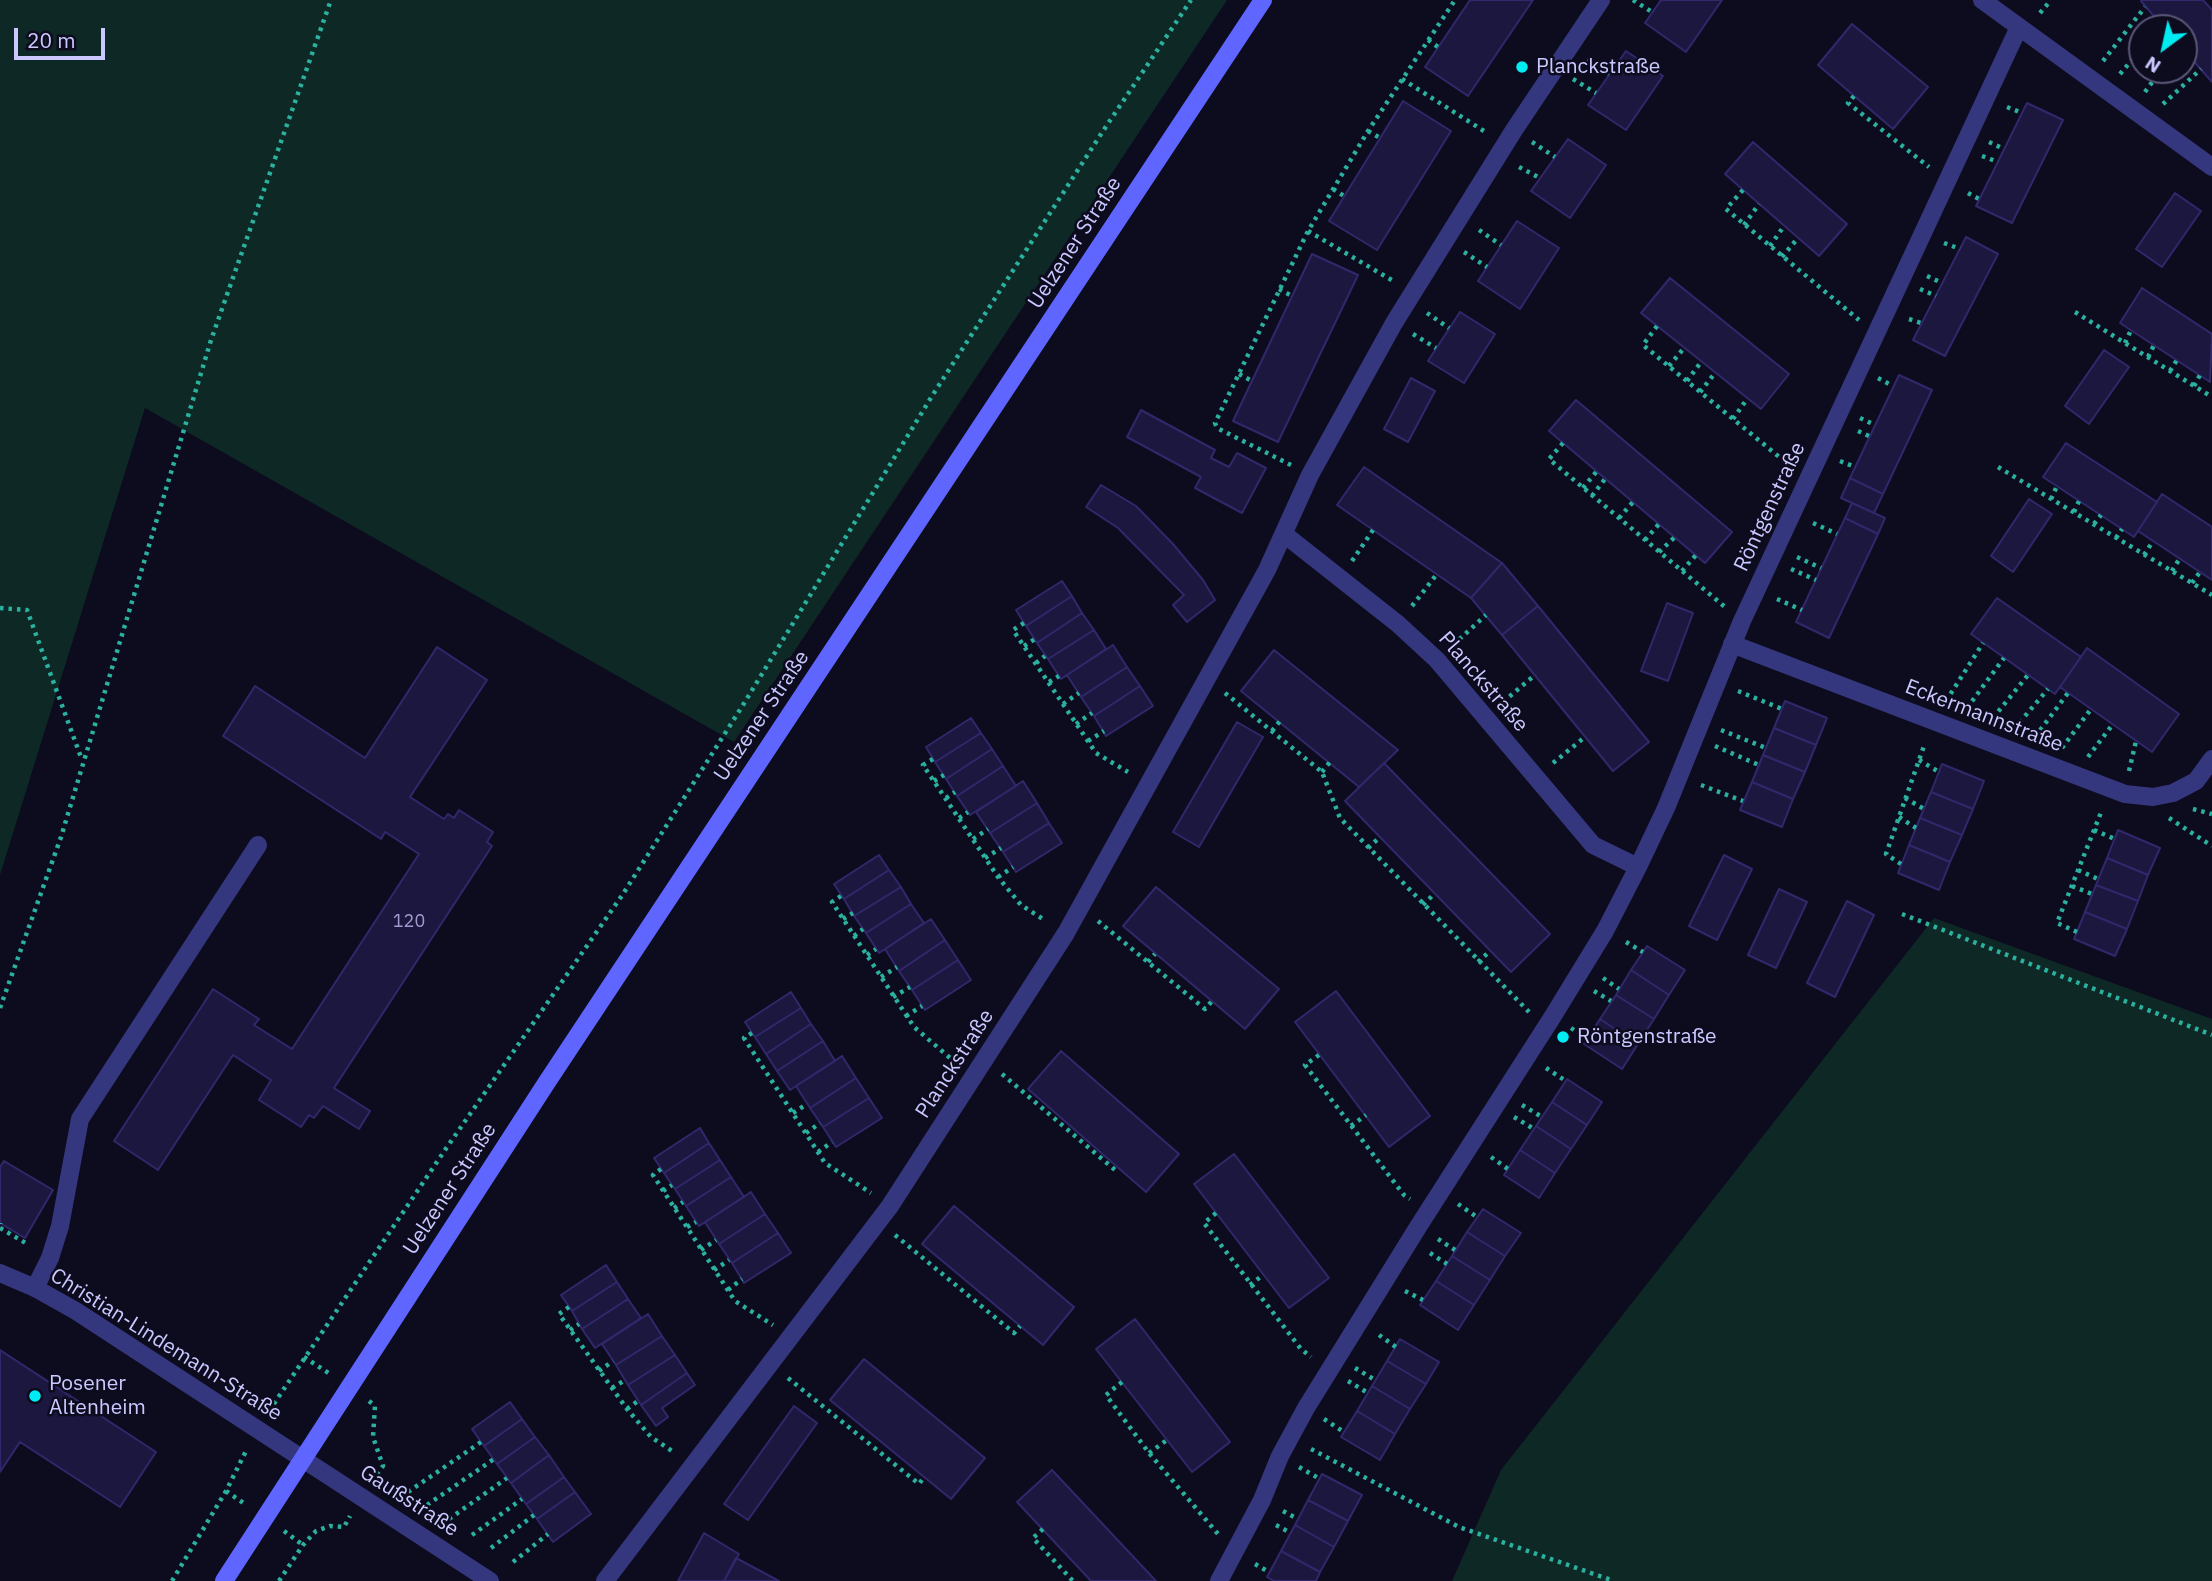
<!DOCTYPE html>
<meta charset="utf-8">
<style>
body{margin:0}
#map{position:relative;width:2212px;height:1581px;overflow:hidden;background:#0d0b1e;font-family:"IBM Plex Sans",sans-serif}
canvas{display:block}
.north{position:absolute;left:2128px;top:14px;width:70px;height:70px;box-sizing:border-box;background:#0d0b1e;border:2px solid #595778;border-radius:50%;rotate:213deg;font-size:19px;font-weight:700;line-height:28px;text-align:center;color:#cac8ff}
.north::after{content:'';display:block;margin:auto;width:24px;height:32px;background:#00ecf3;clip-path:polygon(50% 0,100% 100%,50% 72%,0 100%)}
.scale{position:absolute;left:14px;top:28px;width:91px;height:32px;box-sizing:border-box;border:4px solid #cac8ff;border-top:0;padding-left:9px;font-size:21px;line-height:24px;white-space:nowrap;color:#cac8ff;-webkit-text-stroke:5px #0d0b1e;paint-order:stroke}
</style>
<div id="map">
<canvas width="2212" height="1581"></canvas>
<div class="north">N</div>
<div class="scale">20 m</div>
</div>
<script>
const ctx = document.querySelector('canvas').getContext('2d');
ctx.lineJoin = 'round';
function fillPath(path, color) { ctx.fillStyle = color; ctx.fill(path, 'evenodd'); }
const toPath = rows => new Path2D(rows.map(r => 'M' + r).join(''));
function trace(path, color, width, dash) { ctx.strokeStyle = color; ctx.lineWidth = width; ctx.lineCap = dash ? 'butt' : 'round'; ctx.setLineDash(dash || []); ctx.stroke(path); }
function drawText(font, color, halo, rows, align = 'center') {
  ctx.font = font + ' "IBM Plex Sans",sans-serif'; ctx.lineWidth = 5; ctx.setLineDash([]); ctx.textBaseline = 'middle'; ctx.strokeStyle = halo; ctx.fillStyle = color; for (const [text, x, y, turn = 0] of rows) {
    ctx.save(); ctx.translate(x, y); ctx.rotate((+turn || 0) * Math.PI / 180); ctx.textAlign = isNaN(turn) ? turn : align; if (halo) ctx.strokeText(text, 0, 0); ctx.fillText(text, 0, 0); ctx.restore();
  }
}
const green = toPath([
 [0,0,1227,0,734,742,145,408,0,875],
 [1934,918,2212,1019,2212,1581,1452,1581,1501,1470]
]);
const building = toPath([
 [1470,0,1533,0,1468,96,1425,67,1470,0],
 [1661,0,1722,0,1686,52,1645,23,1661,0],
 [2142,0,2203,0,2212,10,2212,82,2184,50,2184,28,2164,28,2141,1,2142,0],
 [1852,24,1928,87,1893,129,1818,65,1852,24],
 [1626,51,1663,76,1626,130,1588,105,1626,51],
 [1403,101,1451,131,1377,250,1329,221,1403,101],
 [2027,103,2063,120,2012,223,1976,206,2027,103],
 [1568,139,1606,165,1570,218,1531,191,1568,139],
 [1753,142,1847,224,1819,256,1725,174,1753,142],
 [2175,193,2201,211,2162,267,2136,249,2175,193],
 [1517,221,1559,248,1520,309,1478,281,1517,221],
 [1966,237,1998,254,1945,356,1913,340,1966,237],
 [1312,254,1358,275,1278,442,1233,421,1312,254],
 [1670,278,1789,374,1761,409,1641,313,1670,278],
 [2142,288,2212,334,2210,382,2120,323,2142,288],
 [1460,312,1495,334,1464,383,1428,361,1460,312],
 [2104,350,2129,367,2089,424,2065,406,2104,350],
 [1899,375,1932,390,1883,494,1850,478,1899,375],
 [1411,378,1435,391,1408,442,1384,429,1411,378],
 [1576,400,1732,532,1705,563,1549,431,1576,400],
 [1141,410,1215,450,1211,458,1229,467,1237,453,1266,468,1242,513,1195,488,1201,477,1127,437,1141,410],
 [2066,443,2157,502,2134,537,2043,477,2066,443],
 [1364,467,1502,563,1471,598,1337,505,1364,467],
 [1850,478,1883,494,1874,513,1841,498,1850,478],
 [1101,485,1136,506,1173,544,1203,580,1215,600,1187,622,1173,605,1184,595,1118,528,1086,507,1101,485],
 [2162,494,2212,527,2212,580,2138,531,2162,494],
 [2029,499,2052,514,2013,572,1991,556,2029,499],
 [1852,503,1885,518,1878,534,1845,518,1852,503],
 [1845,518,1878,534,1829,638,1796,622,1845,518],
 [1502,563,1538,606,1502,635,1471,598,1502,563],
 [1062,581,1072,596,1026,626,1016,610,1062,581],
 [1072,596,1082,613,1037,643,1026,626,1072,596],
 [1997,598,2081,657,2055,694,1971,634,1997,598],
 [1667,603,1693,613,1668,681,1641,671,1667,603],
 [1538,606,1649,742,1613,771,1502,635,1538,606],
 [1082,613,1094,630,1048,659,1037,643,1082,613],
 [1094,630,1106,649,1061,679,1048,659,1094,630],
 [1113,645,1127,667,1081,697,1067,675,1113,645],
 [437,647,487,680,410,797,444,819,448,814,454,818,459,810,493,832,487,842,492,846,334,1088,370,1111,359,1129,323,1106,314,1118,309,1115,301,1127,259,1100,271,1080,233,1055,158,1170,114,1141,213,989,259,1019,254,1025,292,1049,419,854,385,832,381,839,223,736,255,686,365,758,437,647],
 [2087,648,2179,714,2152,752,2060,687,2087,648],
 [1274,650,1398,750,1359,787,1241,691,1274,650],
 [1127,667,1140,686,1094,716,1081,697,1127,667],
 [1140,686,1153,706,1106,736,1094,716,1140,686],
 [1785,701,1827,718,1816,745,1774,728,1785,701],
 [971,718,981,733,935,762,926,747,971,718],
 [1237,722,1263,737,1199,847,1173,832,1237,722],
 [1774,728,1816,745,1805,772,1763,755,1774,728],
 [981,733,992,749,946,779,935,762,981,733],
 [992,749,1003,766,957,796,946,779,992,749],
 [1763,755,1805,772,1793,799,1752,782,1763,755],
 [1384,763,1550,934,1511,972,1345,801,1384,763],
 [1942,764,1984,781,1973,809,1931,792,1942,764],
 [1003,766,1016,786,970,815,957,796,1003,766],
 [1023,781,1037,803,990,833,976,812,1023,781],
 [1752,782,1793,799,1782,827,1740,810,1752,782],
 [1931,792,1973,809,1962,835,1920,818,1931,792],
 [1037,803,1049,823,1003,852,990,833,1037,803],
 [1920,818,1962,835,1950,862,1909,845,1920,818],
 [1049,823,1062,843,1016,872,1003,852,1049,823],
 [2118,830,2160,848,2148,875,2107,858,2118,830],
 [1909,845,1950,862,1939,890,1898,873,1909,845],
 [879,855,889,870,844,899,834,884,879,855],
 [1724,855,1752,869,1717,940,1689,926,1724,855],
 [2107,858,2148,875,2138,901,2096,885,2107,858],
 [889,870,901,887,854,916,844,899,889,870],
 [2096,885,2138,901,2127,929,2085,912,2096,885],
 [901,887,911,904,866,933,854,916,901,887],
 [1156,887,1279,989,1245,1029,1123,926,1156,887],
 [1779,889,1807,902,1776,968,1748,955,1779,889],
 [1847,901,1874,915,1835,997,1807,983,1847,901],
 [911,904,924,923,879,953,866,933,911,904],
 [2085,912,2127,929,2115,956,2074,939,2085,912],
 [931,919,945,940,899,971,885,949,931,919],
 [945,940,958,960,912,990,899,971,945,940],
 [1647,946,1685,970,1669,995,1631,970,1647,946],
 [958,960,971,980,925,1010,912,990,958,960],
 [1631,970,1669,995,1654,1019,1616,995,1631,970],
 [1336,991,1430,1116,1389,1147,1295,1022,1336,991],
 [791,992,801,1008,755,1037,745,1022,791,992],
 [1616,995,1654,1019,1638,1044,1600,1019,1616,995],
 [801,1008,811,1024,766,1054,755,1037,801,1008],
 [1600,1019,1638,1044,1622,1069,1584,1044,1600,1019],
 [811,1024,823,1041,777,1071,766,1054,811,1024],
 [823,1041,835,1061,790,1090,777,1071,823,1041],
 [1061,1051,1179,1154,1146,1192,1028,1089,1061,1051],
 [842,1056,856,1078,810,1108,796,1086,842,1056],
 [856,1078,869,1098,823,1127,810,1108,856,1078],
 [1567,1079,1602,1102,1587,1125,1552,1102,1567,1079],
 [869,1098,882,1118,836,1147,823,1127,869,1098],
 [1552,1102,1587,1125,1571,1149,1536,1126,1552,1102],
 [1536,1126,1571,1149,1555,1173,1520,1150,1536,1126],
 [700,1128,709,1143,664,1173,654,1158,700,1128],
 [709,1143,720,1160,675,1189,664,1173,709,1143],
 [1520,1150,1555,1173,1539,1198,1504,1175,1520,1150],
 [1234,1154,1329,1278,1289,1308,1194,1184,1234,1154],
 [720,1160,731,1177,686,1206,675,1189,720,1160],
 [4,1161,53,1190,25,1238,0,1223,0,1167,4,1161],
 [731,1177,744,1197,699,1226,686,1206,731,1177],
 [751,1192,765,1214,719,1244,705,1222,751,1192],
 [954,1206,1074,1307,1043,1345,922,1244,954,1206],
 [1483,1209,1521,1233,1505,1256,1467,1232,1483,1209],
 [765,1214,778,1233,732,1263,719,1244,765,1214],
 [1467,1232,1505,1256,1490,1280,1452,1256,1467,1232],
 [778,1233,791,1253,744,1283,732,1263,778,1233],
 [1452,1256,1490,1280,1474,1305,1436,1281,1452,1256],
 [606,1265,617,1282,572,1311,561,1295,606,1265],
 [1436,1281,1474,1305,1458,1330,1420,1305,1436,1281],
 [617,1282,628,1299,582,1329,572,1311,617,1282],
 [628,1299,641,1318,595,1348,582,1329,628,1299],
 [648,1314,662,1336,616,1365,602,1344,648,1314],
 [1135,1319,1230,1442,1192,1472,1096,1349,1135,1319],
 [662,1336,675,1355,628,1385,616,1365,662,1336],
 [1400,1339,1439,1362,1426,1384,1387,1361,1400,1339],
 [0,1350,156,1452,120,1507,20,1442,0,1472,0,1350],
 [675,1355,687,1373,641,1405,628,1385,675,1355],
 [864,1359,985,1458,951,1499,830,1400,864,1359],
 [1387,1361,1426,1384,1410,1409,1372,1386,1387,1361],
 [687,1373,695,1385,662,1408,668,1417,656,1426,641,1405,687,1373],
 [1372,1386,1410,1409,1395,1434,1357,1411,1372,1386],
 [510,1402,522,1419,484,1446,472,1429,510,1402],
 [794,1406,817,1423,748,1520,724,1504,794,1406],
 [1357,1411,1395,1434,1380,1460,1341,1437,1357,1411],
 [522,1419,535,1437,497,1464,484,1446,522,1419],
 [535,1437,549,1455,511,1483,497,1464,535,1437],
 [549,1455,564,1477,526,1504,511,1483,549,1455],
 [1052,1470,1156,1581,1091,1581,1017,1502,1052,1470],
 [1322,1474,1362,1495,1348,1521,1308,1500,1322,1474],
 [564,1477,575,1492,537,1519,526,1504,564,1477],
 [575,1492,591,1514,553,1542,537,1519,575,1492],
 [1308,1500,1348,1521,1334,1547,1295,1525,1308,1500],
 [1295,1525,1334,1547,1320,1572,1281,1551,1295,1525],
 [704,1533,739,1554,724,1581,678,1581,704,1533],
 [1281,1551,1320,1572,1316,1581,1274,1581,1267,1577,1281,1551],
 [736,1558,779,1581,724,1581,736,1558]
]);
const path = toPath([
 [1633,0,1652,12],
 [2040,13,2051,0],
 [2158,28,2161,25],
 [1428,40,1438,47],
 [1587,60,1609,74],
 [2103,61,2145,7],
 [2120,74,2142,48],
 [1402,79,1487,133],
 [1573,79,1596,93],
 [2145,92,2161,70],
 [1854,96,1848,103,1929,167],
 [2163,104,2201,69],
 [2007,107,2022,113],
 [1368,131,1380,138],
 [1532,142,1555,157],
 [1989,142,2004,149],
 [1982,156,1998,162],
 [1519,167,1540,178],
 [1333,189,1344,196],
 [1743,190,1726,209,1859,320],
 [1968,193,1979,199],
 [1744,225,1759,204],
 [1479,230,1501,245],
 [1308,231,1395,282],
 [1944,243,1960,249],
 [1770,246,1784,226],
 [1464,252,1487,267],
 [1782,257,1798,238],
 [1927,276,1942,283],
 [1279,289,1292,296],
 [1920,289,1936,296],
 [2075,312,2212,397],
 [1427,313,1449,328],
 [1909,319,1921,323],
 [1657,326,1643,345,1789,465],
 [1413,334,1436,348],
 [2125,343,2131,330],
 [2148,357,2154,345],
 [1669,366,1684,348],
 [2170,371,2177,360],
 [1239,374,1252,381],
 [1878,378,1893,386],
 [1687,381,1701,362],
 [2194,386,2200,375],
 [1700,392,1715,373],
 [1860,418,1875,425],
 [1733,419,1747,399],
 [1858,431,1869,436],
 [1563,443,1549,459,1725,607],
 [1840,461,1855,467],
 [1291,465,1217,428,1215,423,1308,231,1368,131,1455,0],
 [1998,467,2212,595],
 [1583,488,1597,471],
 [1592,496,1605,479],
 [2051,499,2057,486],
 [2074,512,2079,501],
 [1619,518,1633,502],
 [1813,523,1837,534],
 [2094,524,2101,515],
 [2116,538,2122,529],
 [1645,540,1659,524],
 [1659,552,1675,537],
 [2144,555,2153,541],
 [1797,557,1821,568],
 [1352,561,1373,530],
 [1791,569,1816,580],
 [1682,571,1696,555],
 [2172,571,2180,558],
 [2192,583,2200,572],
 [1777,599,1802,610],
 [1412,606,1437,574],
 [0,608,27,610,82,760],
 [1024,623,1013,630,1096,753,1128,772],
 [1453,645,1486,615],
 [1024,646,1035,639],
 [1036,663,1045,656],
 [1049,682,1059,676],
 [1738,691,1782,709],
 [1225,693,1322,772,1340,818,1529,1012],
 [1946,701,1983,643],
 [1503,702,1535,675],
 [1063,704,1079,693],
 [1967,708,2004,658],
 [1993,718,2028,675],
 [1076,724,1092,713],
 [2014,729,2048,689],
 [1721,730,1766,748],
 [1272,731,1280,721],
 [2035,737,2068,693],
 [1088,741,1104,731],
 [1715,746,1759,765],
 [2062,748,2091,709],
 [2088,757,2113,724],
 [933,759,923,765,998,877,1021,905,1046,921],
 [1919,760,1939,772],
 [1553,763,1585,737],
 [2129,771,2136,741],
 [1322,772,1330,762],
 [934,781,944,775],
 [1701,785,1743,801],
 [946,798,955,792],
 [1905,798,1924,809],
 [2193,809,2212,814],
 [1899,817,1916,828],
 [959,818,968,812],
 [2169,818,2212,846],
 [2094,830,2115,839],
 [973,839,988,829],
 [1368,848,1380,837],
 [985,858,1001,848],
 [1901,864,1886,854,1925,743],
 [2078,870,2098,879],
 [998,877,1013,867],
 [2072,886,2092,894],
 [841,896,832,902,914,1027,956,1063],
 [1423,905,1434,894],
 [1902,914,2212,1035],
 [843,919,853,913],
 [1098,921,1205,1009,1212,1001],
 [2077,932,2057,923,2102,810],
 [854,936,863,929],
 [1626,942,1643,952],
 [867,955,876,949],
 [1148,962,1155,954],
 [1478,962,1490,951],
 [881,977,897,967],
 [1603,978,1619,989],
 [1594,991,1611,1001],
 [893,997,910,987],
 [0,1008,61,837,211,340,331,0],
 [906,1016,922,1006],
 [1571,1028,1587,1039],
 [752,1033,744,1038,825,1163,871,1193],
 [1319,1055,1305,1065,1404,1195,1410,1199],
 [1546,1068,1566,1081],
 [1002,1074,1115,1170,1118,1167],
 [1522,1105,1542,1117],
 [793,1113,807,1104],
 [1514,1117,1534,1129],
 [1351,1126,1366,1115],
 [806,1133,820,1123],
 [818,1152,832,1142],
 [1491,1157,1508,1169],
 [661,1169,653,1175,735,1301,773,1325],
 [663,1191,672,1185],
 [1458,1204,1477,1217],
 [674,1208,683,1202],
 [1216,1213,1204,1223,1301,1349,1311,1357],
 [0,1224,0,1223],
 [687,1227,696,1222],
 [0,1228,29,1245],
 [895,1235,1014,1333,1020,1326],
 [1438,1239,1455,1250],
 [701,1250,716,1240],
 [1430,1253,1447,1264],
 [714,1270,729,1260],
 [1250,1285,1263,1275],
 [728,1290,742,1279],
 [1405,1291,1423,1300],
 [569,1307,559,1314,627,1409,651,1437,675,1453],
 [570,1330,579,1324],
 [1379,1335,1396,1347],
 [304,1357,330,1374],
 [1355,1368,1375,1380],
 [599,1371,613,1361],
 [788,1378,919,1484,924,1477],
 [1348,1381,1368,1393],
 [1122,1382,1106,1395,1149,1453,1218,1534],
 [612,1388,625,1380],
 [369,1401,375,1406,373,1437,383,1466,373,1479],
 [627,1409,638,1401],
 [269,1411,445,1150,623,894,743,705,932,396,1103,131,1191,0],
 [1324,1419,1344,1432],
 [1311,1449,1459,1527,1614,1581],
 [1149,1453,1167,1440],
 [1299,1467,1320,1479],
 [226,1491,245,1504],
 [408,1492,481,1442],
 [427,1505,494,1459],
 [1283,1511,1298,1519],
 [449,1519,507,1478],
 [1276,1525,1291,1533],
 [1043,1529,1033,1538,1073,1581],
 [284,1531,303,1545],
 [472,1535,522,1499],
 [491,1548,534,1515],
 [513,1562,548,1534],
 [1255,1564,1269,1572],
 [172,1581,226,1491,247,1449],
 [279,1581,303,1545,316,1531,330,1526,344,1527,350,1516]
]);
const lane = toPath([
 [35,1288,50,1258,60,1226,80,1119,258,845]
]);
const street = toPath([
 [1982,0,2212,167],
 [1284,534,1398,624,1437,660,1593,845,1638,867],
 [1732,644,2125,794,2153,797,2173,793,2196,781,2212,759],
 [0,1273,35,1288,76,1311,490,1581],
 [605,1581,890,1206,1066,933,1267,570,1310,475,1394,323,1514,130,1601,0],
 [1219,1581,1262,1500,1280,1456,1306,1408,1418,1227,1553,1016,1605,931,1638,867,1666,808,1742,621,2019,27]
]);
const secondary = toPath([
 [224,1581,547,1082,1263,0]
]);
const markers = [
 [1522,67,7,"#00ecf3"],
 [1563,1037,7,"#00ecf3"],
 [35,1396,7,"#00ecf3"]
];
const numberNames = [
 ["120",409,922]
];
const poiNames = [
 ["Planckstraße",1536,67],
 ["Röntgenstraße",1577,1037],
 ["Posener",49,1384],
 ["Altenheim",49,1408]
];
const streetNames = [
 ["Uelzener Straße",1075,243,-57],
 ["Röntgenstraße",1770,507,-65],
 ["Planckstraße",1483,682,49],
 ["Uelzener Straße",762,716,-56],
 ["Eckermannstraße",1984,716,21],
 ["Planckstraße",955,1064,-57],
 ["Uelzener Straße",450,1189,-57],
 ["Christian-Lindemann-Straße",166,1345,32],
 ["Gaußstraße",409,1501,33]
];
fillPath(green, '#0e2825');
fillPath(building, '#1c173f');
trace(building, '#31286c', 2);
trace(path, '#2ab19f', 4.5, [3.5, 5]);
trace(lane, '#35377e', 18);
trace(street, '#35377e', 18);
trace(secondary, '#5f66ff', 18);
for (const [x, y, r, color] of markers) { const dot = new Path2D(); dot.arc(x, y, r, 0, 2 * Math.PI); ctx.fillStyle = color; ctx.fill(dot); trace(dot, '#0d0b1e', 2.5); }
drawText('18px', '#9e9ccf', null, numberNames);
drawText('21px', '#cac8ff', '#0d0b1e', poiNames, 'left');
drawText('21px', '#cac8ff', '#0d0b1e', streetNames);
</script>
